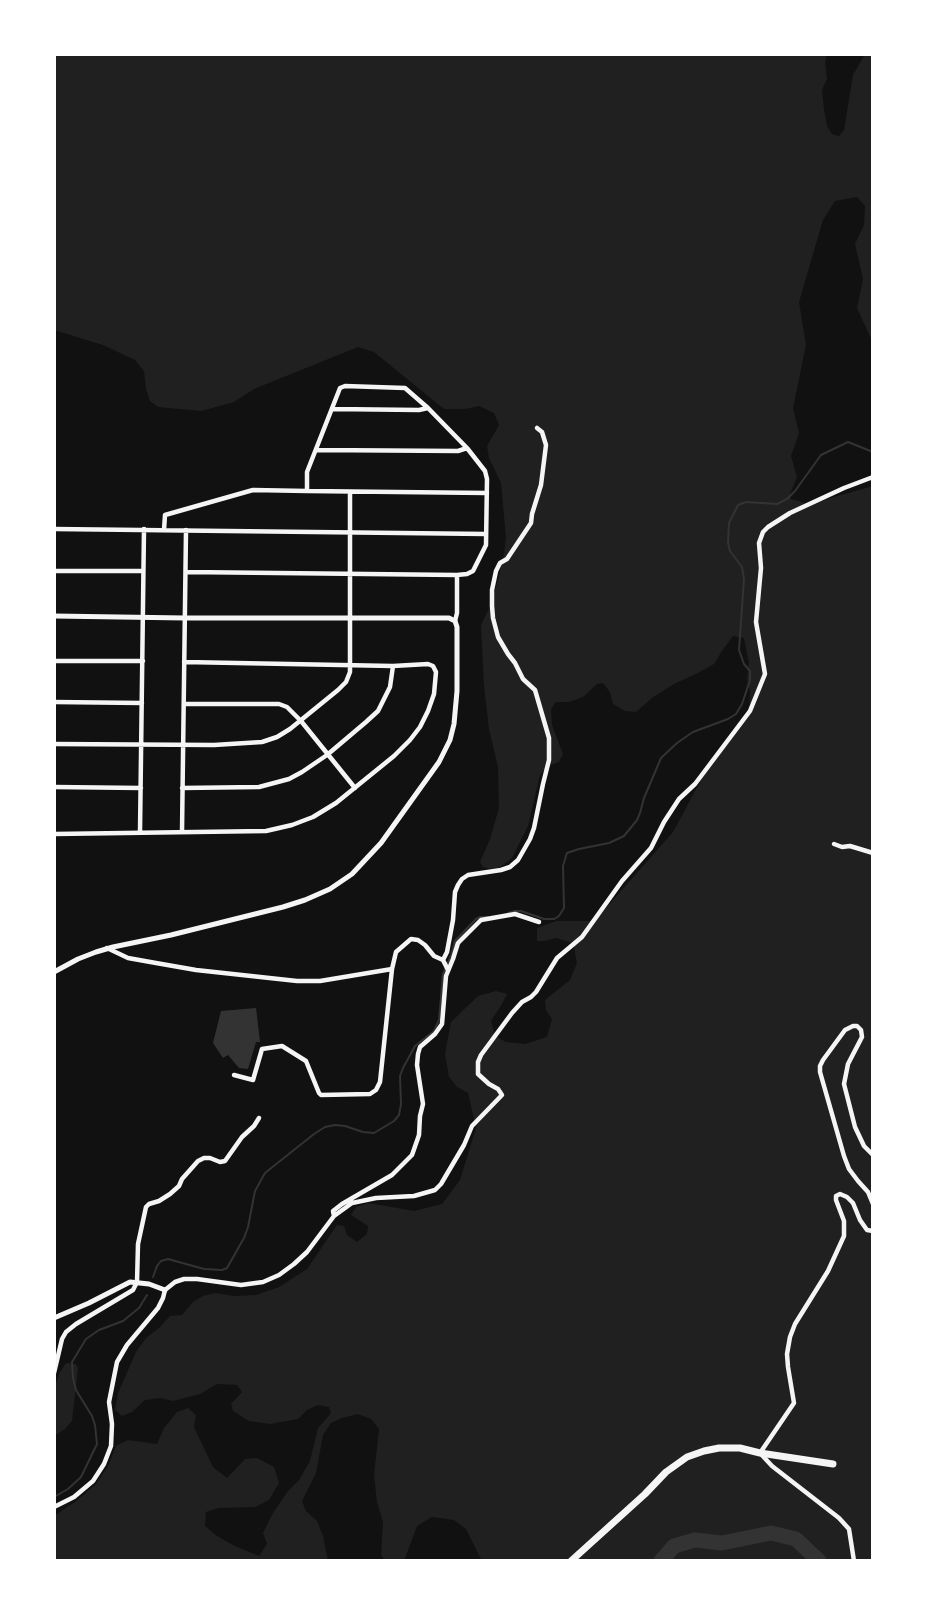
<!DOCTYPE html>
<style>
body{margin:0}
#map{position:relative;width:927px;height:1615px;overflow:hidden;background:#111;font-family:Quicksand,sans-serif}
canvas{display:block}
.frame{position:absolute;inset:0;border:56px solid #fff;pointer-events:none}
</style>
<div id="map">
<canvas width="927" height="1615"></canvas>
<div class="frame"></div>
</div>
<script>
const ctx = document.querySelector('canvas').getContext('2d');
ctx.lineJoin = 'round';
function fillPath(path, color) { ctx.fillStyle = color; ctx.fill(path, 'evenodd'); }
const toPath = rows => new Path2D(rows.map(r => 'M' + r).join(''));
function trace(path, color, width, dash) { ctx.strokeStyle = color; ctx.lineWidth = width; ctx.lineCap = dash ? 'butt' : 'round'; ctx.setLineDash(dash || []); ctx.stroke(path); }
const green = toPath([
 [54,54,827,54,825,62,827,79,822,90,824,109,827,126,832,134,839,136,844,130,853,75,865,54,873,54,873,343,857,308,863,279,855,244,864,225,865,206,857,197,835,201,823,220,799,302,806,345,793,408,799,433,791,456,797,477,790,494,791,499,809,504,873,486,873,1561,482,1561,466,1529,454,1520,432,1517,417,1526,404,1561,385,1561,381,1555,383,1522,377,1502,374,1475,379,1429,371,1419,358,1414,342,1418,331,1423,323,1435,316,1473,302,1501,306,1511,317,1521,323,1536,328,1561,54,1561,54,1516,75,1502,96,1484,108,1466,116,1446,128,1440,157,1444,164,1428,177,1412,188,1408,196,1415,194,1427,213,1467,227,1478,245,1459,257,1458,274,1467,279,1483,269,1500,255,1507,219,1508,206,1512,205,1526,217,1536,235,1546,259,1556,267,1544,263,1533,273,1513,288,1491,299,1480,310,1461,318,1428,331,1413,329,1407,318,1405,307,1410,298,1419,270,1424,249,1421,233,1411,231,1404,242,1392,237,1385,217,1384,200,1394,173,1401,161,1398,145,1400,132,1412,122,1416,115,1410,118,1393,136,1352,146,1338,159,1328,170,1316,182,1315,193,1302,203,1296,215,1293,234,1296,256,1295,279,1287,307,1269,337,1225,344,1226,347,1235,357,1242,367,1234,368,1226,351,1215,356,1207,369,1203,414,1211,442,1204,460,1180,476,1128,468,1093,457,1087,449,1077,445,1054,451,1022,478,996,496,991,507,994,502,1004,491,1021,495,1036,506,1042,525,1044,547,1037,552,1019,546,1010,545,1000,570,980,577,963,573,943,556,938,545,941,537,941,537,928,556,921,592,921,598,917,673,832,708,767,749,714,750,690,747,680,749,663,744,638,733,636,722,651,714,664,698,673,674,684,652,698,636,712,625,711,613,704,610,692,603,683,597,684,583,697,569,702,556,702,551,709,552,725,563,754,559,762,548,766,540,775,528,826,512,858,500,867,492,869,483,867,480,862,490,839,499,808,498,767,489,729,484,686,481,625,491,604,499,576,504,555,506,538,501,483,489,458,487,446,499,425,494,413,479,406,465,409,444,409,374,352,358,347,254,389,234,402,201,411,158,407,150,401,146,389,144,371,135,360,103,345,54,330],
 [66,1363,76,1364,78,1368,72,1421,65,1429,54,1436,54,1389,60,1372]
]);
const water = toPath([
 [256,1008,260,1042,256,1042,248,1069,239,1068,228,1055,223,1058,213,1043,221,1011]
]);
const stream = toPath([
 [508,913,515,911,521,911,544,919,554,919,559,916,564,908,563,866,567,853,579,849,609,843,624,836,637,820,640,813,644,798,661,758,677,743,693,732,728,719,736,714,742,704,750,680,750,671,744,664,739,650,744,579,742,567,730,551,728,543,729,523,738,505,746,502,777,504,787,499,795,491,821,455,848,442,873,452],
 [153,1277,157,1266,161,1261,168,1259,204,1269,222,1270,227,1268,244,1238,248,1227,255,1191,265,1173,314,1134,325,1127,335,1125,345,1126,363,1132,374,1133,394,1121,399,1115,401,1104,400,1076,403,1068,415,1046,434,1031,439,1020,443,974,451,956,455,941,476,919,480,917,488,917],
 [54,1497,68,1489,81,1477,97,1444,95,1425,92,1416,76,1390,73,1378,72,1362,86,1339,99,1330,123,1321,139,1308,147,1295]
]);
const river = toPath([
 [661,1561,674,1546,695,1540,722,1543,771,1533,796,1539,819,1561]
]);
const minor = toPath([
 [332,409,419,410,428,408],
 [316,450,458,451,467,448],
 [307,491,487,493],
 [54,529,486,534],
 [164,530,165,515,253,490,307,491,307,472,340,388,345,386,405,388,428,408,467,448,485,471,487,479,486,545,473,571,467,574,457,575,457,613,455,621],
 [54,571,143,571],
 [186,572,457,575],
 [54,661,143,661],
 [54,702,142,703],
 [184,704,279,704,287,707,301,721,355,788],
 [54,744,214,745,262,742,277,737,290,729,338,690,346,682,350,672,350,492],
 [54,787,141,788],
 [182,788,259,787,289,779,302,772,327,755,366,722,378,711,390,687,393,666],
 [140,832,144,529],
 [182,832,186,530],
 [54,834,266,831,292,825,313,817,336,803,394,756,410,740,420,727,428,711,434,694,436,672,433,666,428,664,393,666,184,662],
 [834,844,842,847,850,846,873,853],
 [107,948,128,958,156,963,196,970,297,981,320,981,392,969],
 [443,960,447,952,453,920,455,892,458,885,462,879,468,875,501,870,510,867,518,860,530,839,534,828,543,784,549,760,549,738,535,690,523,679,515,663,508,654,498,637,493,618,492,606,492,590,496,571,500,563,507,559,531,523,532,514,541,485,546,445,542,432,537,428],
 [234,1075,253,1080,262,1049,282,1046,306,1061,319,1093,321,1095,370,1094,376,1090,380,1082,392,969,396,952,411,939,418,940,425,945,434,956,443,960,448,970],
 [873,1155,864,1146,855,1127,844,1084,848,1064,862,1037,861,1030,857,1026,853,1026,845,1030,823,1060,820,1066,820,1072,844,1156,849,1169,858,1181,868,1192,873,1204],
 [334,1216,333,1211,342,1204,392,1175,412,1155,419,1135,420,1116,423,1104,417,1065,418,1054,420,1047,435,1034,442,1024,446,976,453,959,458,943,481,920,515,914,539,922],
 [54,1373,62,1339,66,1332,76,1324,133,1290,137,1282,138,1244,146,1207,149,1204,159,1201,170,1194,179,1186,182,1179,198,1161,204,1158,210,1158,220,1162,225,1161,242,1137,254,1126,259,1118],
 [54,1507,74,1497,93,1481,104,1464,111,1446,112,1424,109,1402,117,1362,127,1345,158,1308,163,1298,165,1290,175,1282,184,1279,197,1279,241,1285,263,1282,279,1275,294,1264,307,1252,334,1216,352,1203,376,1198,414,1196,435,1190,441,1184,464,1145,472,1126,502,1095,498,1089,489,1084,478,1074,478,1062,481,1055,512,1013,522,1002,531,997,536,992,557,958,582,937,622,881,651,848,664,822,679,799,695,784,750,711,765,674,756,622,761,568,759,543,763,532,768,527,790,513,844,488,873,477],
 [854,1561,849,1529,839,1518,772,1466,760,1453,794,1403,788,1367,787,1354,790,1337,795,1324,828,1271,844,1236,844,1221,836,1200,836,1196,840,1194,847,1197,853,1203,860,1220,867,1230,873,1231]
]);
const tertiary = toPath([
 [54,616,185,618,449,618,455,621,457,627,457,691,454,724,450,740,439,762,381,843,352,874,330,889,305,900,283,907,171,935,113,947,96,952,78,959,54,972],
 [54,1318,89,1303,130,1282,149,1284,165,1290]
]);
const trunk = toPath([
 [571,1561,645,1494,666,1472,687,1457,704,1451,719,1448,740,1448,760,1453,833,1464]
]);
fillPath(green, '#202020');
fillPath(water, '#333');
trace(stream, '#333', 2);
trace(river, '#333', 15);
trace(minor, '#f5f5f5', 4.5);
trace(tertiary, '#f5f5f5', 5);
trace(trunk, '#f5f5f5', 7);
</script>
